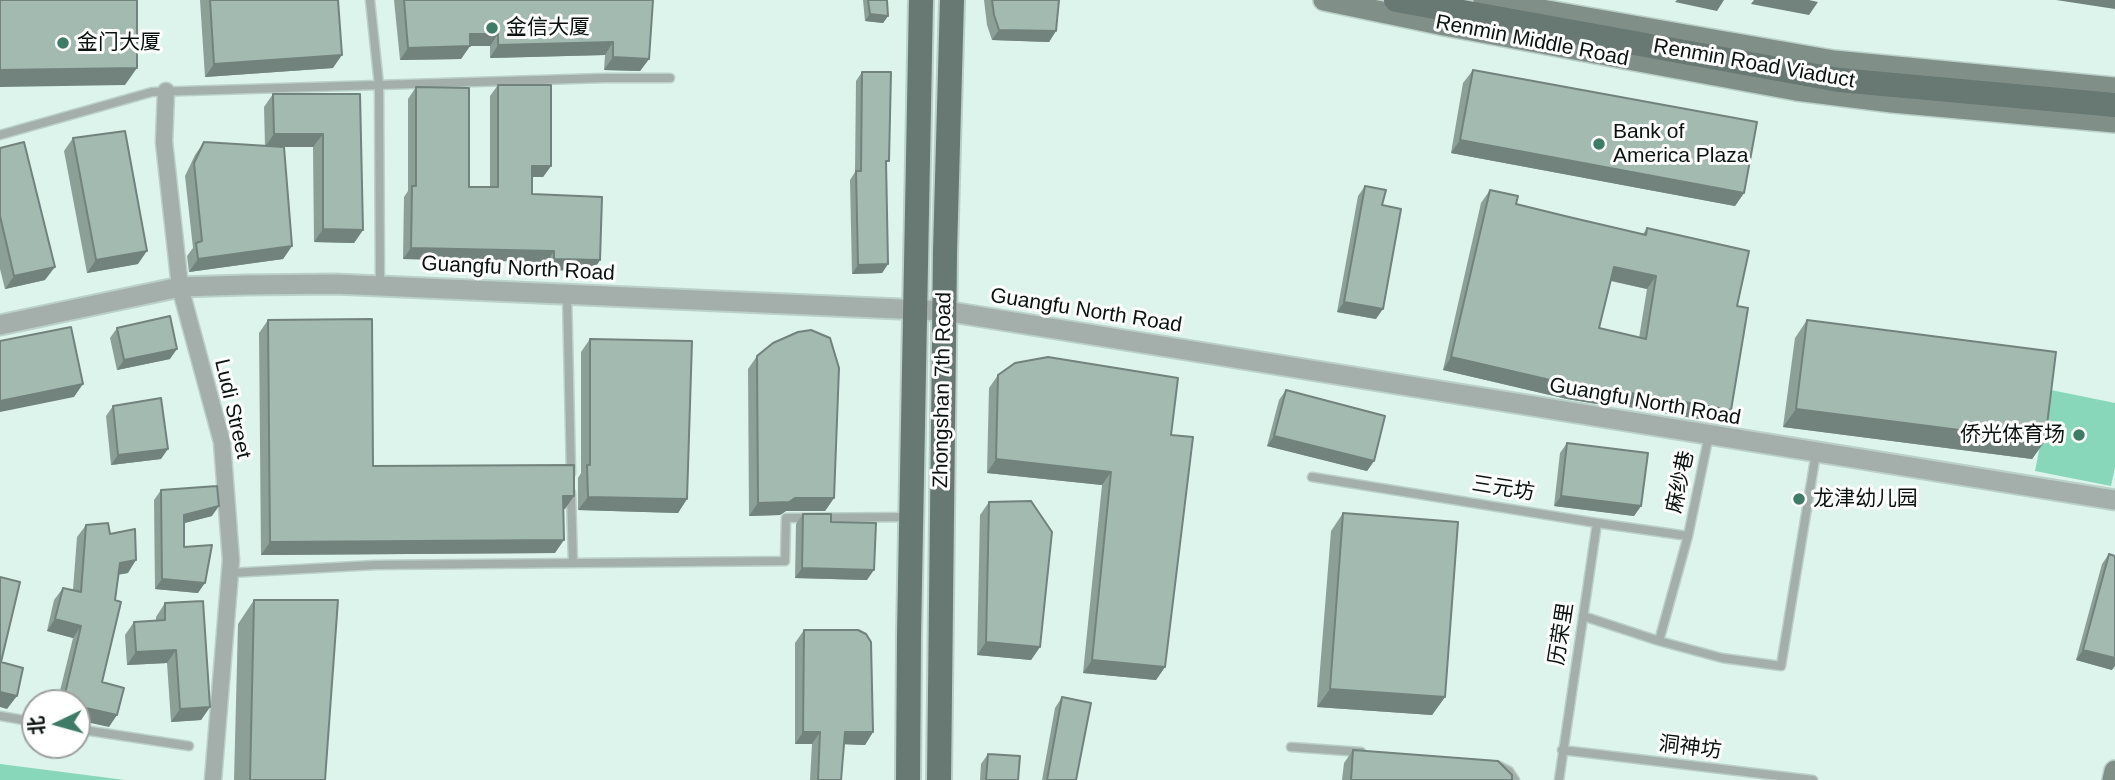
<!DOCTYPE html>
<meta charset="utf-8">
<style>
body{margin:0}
#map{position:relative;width:2115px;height:780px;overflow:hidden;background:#dcf4eb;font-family:Arial,"Noto Sans SC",sans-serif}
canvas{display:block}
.north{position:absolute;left:21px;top:689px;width:70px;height:70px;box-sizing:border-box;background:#fff;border:2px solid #9da19f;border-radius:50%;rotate:265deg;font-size:19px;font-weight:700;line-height:28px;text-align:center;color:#0a1310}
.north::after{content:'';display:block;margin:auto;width:24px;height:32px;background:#3f7c68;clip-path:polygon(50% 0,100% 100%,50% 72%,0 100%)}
</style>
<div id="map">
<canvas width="2115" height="780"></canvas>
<div class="north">北</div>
</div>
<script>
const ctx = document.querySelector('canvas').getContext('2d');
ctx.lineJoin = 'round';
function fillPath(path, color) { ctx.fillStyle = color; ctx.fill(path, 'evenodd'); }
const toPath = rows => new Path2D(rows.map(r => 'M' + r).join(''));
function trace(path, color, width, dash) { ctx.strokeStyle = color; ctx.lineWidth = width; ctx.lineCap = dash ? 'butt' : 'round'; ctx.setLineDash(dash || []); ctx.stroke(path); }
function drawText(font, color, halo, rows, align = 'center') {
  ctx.font = font + ' Arial,"Noto Sans SC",sans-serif'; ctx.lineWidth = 6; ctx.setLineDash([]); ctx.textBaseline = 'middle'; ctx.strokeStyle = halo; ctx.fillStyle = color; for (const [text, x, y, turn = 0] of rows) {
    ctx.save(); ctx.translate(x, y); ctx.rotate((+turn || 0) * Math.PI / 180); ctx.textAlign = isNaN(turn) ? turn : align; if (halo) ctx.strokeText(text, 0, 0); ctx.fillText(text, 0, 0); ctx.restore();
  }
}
const green = toPath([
 [2051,390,2115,403,2115,467,2111,486,2035,471],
 [0,764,125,780,0,780]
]);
const service = toPath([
 [370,0,379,85,380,286],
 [0,135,152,92,604,78,670,78],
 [567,294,571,473],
 [1312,477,1597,523,1688,536],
 [571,493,573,563],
 [230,573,375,565,785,561,786,518,909,517],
 [1583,616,1659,641,1688,536,1709,435],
 [1659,641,1722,658,1781,666,1816,453],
 [0,716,35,722],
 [77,729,189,746],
 [1291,747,1361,752],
 [1562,750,1813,780],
 [1499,766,1509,771,1515,780],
 [1559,780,1597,523]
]);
const minor = toPath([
 [166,91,164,142,180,287,222,442,231,560,213,780]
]);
const tertiary = toPath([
 [0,325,180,287,245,285,335,284,945,311,2115,500]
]);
const secondary = toPath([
 [1324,0,1444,25,1796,90,1892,102,2115,122],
 [1484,0,1834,61,2115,88],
 [2113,780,2115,771]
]);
const primary = toPath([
 [1396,0,1839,80,2115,105],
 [908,780,909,635,921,0],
 [939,780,945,252,952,0]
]);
const wall = toPath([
 [200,0,338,0,333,68,205,77],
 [394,0,653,0,649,59,640,71,604,70,605,55,490,58,490,46,470,46,461,59,400,60],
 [863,0,887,0,888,16,883,23,865,21],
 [984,0,1059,0,1056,31,1049,42,992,40,987,25],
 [1473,70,1744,193,1735,206,1451,153,1463,83],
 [862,72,888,264,882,273,852,274,850,180,855,172,856,81],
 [498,85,551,166,543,177,532,177,532,194,600,260,593,271,546,270,547,262,403,259,404,197,408,191,408,99,416,87,469,187,490,187,490,96],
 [273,94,360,94,363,230,354,243,314,242,313,147,284,147,292,246,283,259,189,272,187,256,193,248,185,176,195,155,204,142,265,146,264,107],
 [73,138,138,264,87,273,64,151],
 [0,148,45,280,5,289,0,269],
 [1365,186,1382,205,1376,319,1337,312,1358,196],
 [1490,190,1516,204,1643,234,1647,228,1737,306,1731,410,1722,423,1611,404,1609,406,1567,399,1443,370,1481,203],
 [1610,281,1647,289,1639,338,1599,328],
 [268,320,373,466,565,509,563,509,555,553,261,555,259,333],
 [1807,320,2045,441,2032,459,1783,427,1795,338],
 [117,328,170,359,117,370,110,338],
 [590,339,687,499,678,513,578,510,578,478,581,473,581,352],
 [757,356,834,498,825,511,786,511,780,515,749,516,748,369],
 [998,375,1171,435,1165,667,1156,680,1083,673,1102,485,987,473,989,388],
 [1286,390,1374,461,1367,471,1267,446,1279,400],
 [113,406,161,459,111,465,106,416],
 [1567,443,1641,506,1634,516,1554,506,1560,453],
 [161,490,212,516,184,523,184,547,198,593,155,589,154,500],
 [989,502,1040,647,1031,660,977,655,980,515],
 [1343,513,1445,697,1432,715,1317,707,1331,531],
 [803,514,831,522,867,580,795,578,796,524],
 [86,525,110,534,128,573,119,574,102,682,109,727,77,703,57,703,73,638,47,631,54,600,63,588,73,590,77,537],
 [2109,554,2112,670,2076,660,2102,564],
 [254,600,325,780,234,780,238,624],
 [165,603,210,707,201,720,171,722,167,663,127,665,125,635,134,622,156,621,156,617],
 [804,630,873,732,865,745,844,744,841,780,810,780,812,744,795,744,795,643],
 [1062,697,1076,780,1042,780,1055,708],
 [1353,750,1512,780,1342,780,1344,763],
 [988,754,1018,780,980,780,981,764]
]);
const shadedWall = toPath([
 [1677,0,1724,0,1717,11,1675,2],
 [1754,0,1809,0,1818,2,1809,15,1751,4],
 [2056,0,2115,0,2115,9],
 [870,14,888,16,883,23,865,21],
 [999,30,1056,31,1049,42,992,40],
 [470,34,498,34,490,46,461,46],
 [613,42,605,55,490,58,498,45],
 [470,46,461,59,400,60,408,48],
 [342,55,333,68,205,77,214,64],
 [613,57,649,59,640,71,604,70],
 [137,68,125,85,0,87,0,70],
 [274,134,323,134,313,147,265,147],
 [1460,140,1744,193,1735,206,1451,153],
 [532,166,551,166,543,177,524,177],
 [323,229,363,230,354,243,314,242],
 [292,246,283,259,189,272,198,259],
 [411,248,554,251,547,262,403,259],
 [147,251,138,264,87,273,96,260],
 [554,259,600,260,593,271,546,270],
 [888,264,882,273,852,274,858,265],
 [55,267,45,280,5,289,14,276],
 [1614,267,1656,276,1647,289,1605,279],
 [1344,302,1383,309,1376,319,1337,312],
 [177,349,170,359,117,370,124,360],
 [1451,357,1619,391,1731,410,1722,423,1611,404,1609,406,1567,399,1443,370],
 [83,384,74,397,0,412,0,401],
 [1796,409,2045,441,2032,459,1783,427],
 [1274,436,1374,461,1367,471,1267,446],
 [168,449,161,459,111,465,118,455],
 [996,459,1111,472,1102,485,987,473],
 [563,496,574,496,565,509,554,509],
 [1561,496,1641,506,1634,516,1554,506],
 [588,497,687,499,678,513,578,510],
 [795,498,834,498,825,511,786,511,780,515,749,516,758,503],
 [219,506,212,516,177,525,184,515],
 [564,540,555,553,261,555,270,542],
 [136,560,128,573,112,576,120,563],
 [802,568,874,570,867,580,795,578],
 [162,579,205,583,198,593,155,589],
 [55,619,81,626,73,638,47,631],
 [986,642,1040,647,1031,660,977,655],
 [176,650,167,663,127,665,136,652],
 [2083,650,2115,658,2115,666,2112,670,2076,660],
 [1092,660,1165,667,1156,680,1083,673],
 [1330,689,1445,697,1432,715,1317,707],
 [0,692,17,696,7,709,0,707],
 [77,706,117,715,109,727,77,720],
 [210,707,201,720,171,722,180,709],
 [803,732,820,732,812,744,795,744],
 [845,732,873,732,865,745,837,744]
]);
const building = toPath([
 [0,0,137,0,137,68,0,70,0,0],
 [210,0,338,0,342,55,214,64,210,0],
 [404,0,653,0,649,59,613,57,613,42,498,45,498,34,470,34,470,46,408,48,404,0],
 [868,0,887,0,888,16,870,14,868,0],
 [992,0,1059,0,1056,31,999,30,994,15,992,0],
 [1473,70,1757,122,1744,193,1460,140,1473,70],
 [862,72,891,72,889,161,886,161,888,264,858,265,856,171,861,171,862,72],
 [498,85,551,85,551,166,532,166,532,194,602,197,600,260,554,259,554,251,411,248,412,186,416,186,416,87,469,88,469,187,498,187,498,85],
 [273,94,360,94,363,230,323,229,323,134,274,134,273,94],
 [125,131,147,251,96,260,73,138,125,131],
 [24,142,55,267,14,276,0,216,0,148,24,142],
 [204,142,284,147,292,246,198,259,196,243,202,241,194,163,204,142],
 [1365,186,1386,190,1382,205,1401,209,1383,309,1344,302,1365,186],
 [1490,190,1518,196,1516,204,1569,217,1646,235,1647,228,1749,251,1737,306,1748,308,1731,410,1619,391,1618,393,1576,386,1451,357,1490,190],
 [1614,267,1656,276,1646,339,1599,328,1614,267],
 [170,316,177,349,124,360,117,328,170,316],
 [372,319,373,466,574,465,574,496,563,496,564,540,270,542,268,320,372,319],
 [1807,320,2056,352,2045,441,1796,409,1807,320],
 [71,327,83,384,0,401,0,341,71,327],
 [811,330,830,338,839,368,834,498,795,498,789,502,758,503,757,356,773,343,798,332,811,330],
 [590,339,692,341,687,499,588,497,587,465,590,465,590,339],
 [1048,357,1178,378,1171,435,1193,437,1165,667,1092,660,1111,472,996,459,998,375,1015,363,1048,357],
 [1286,390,1385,416,1374,461,1274,436,1286,390],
 [161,398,168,449,118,455,113,406,161,398],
 [1567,443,1648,453,1641,506,1561,496,1567,443],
 [217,486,219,506,184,515,184,547,212,545,205,583,162,579,161,490,217,486],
 [1031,501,1052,532,1040,647,986,642,989,502,1031,501],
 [1343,513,1458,522,1445,697,1330,689,1343,513],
 [803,514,831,514,831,522,876,523,874,570,802,568,803,514],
 [108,523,110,534,135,529,136,560,120,563,115,600,121,602,102,682,124,688,117,715,77,706,77,703,63,702,81,626,55,619,63,588,81,592,86,525,108,523],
 [2109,554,2115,556,2115,658,2083,650,2109,554],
 [0,577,20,582,1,662,23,668,17,696,0,692,0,577],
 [254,600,338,600,325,780,250,780,254,600],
 [203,601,210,707,180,709,176,650,136,652,134,622,165,620,165,603,203,601],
 [804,630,858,630,866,634,871,642,873,732,845,732,841,780,818,780,820,732,803,732,804,630],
 [1062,697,1091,703,1076,780,1047,780,1062,697],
 [1353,750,1498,761,1512,775,1512,780,1351,780,1353,750],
 [988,754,1020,756,1018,780,986,780,988,754]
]);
const markers = [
 [492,28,7,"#3f7c68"],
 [63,43,7,"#3f7c68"],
 [1599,144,7,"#3f7c68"],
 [2079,435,7,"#3f7c68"],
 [1799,499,7,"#3f7c68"]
];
const poiNames = [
 ["金信大厦",506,28],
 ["金门大厦",77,43],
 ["Bank of",1613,132],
 ["America Plaza",1613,156],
 ["侨光体育场",2065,435,"right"],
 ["龙津幼儿园",1813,499]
];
const streetNames = [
 ["Renmin Middle Road",1532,41,11],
 ["Renmin Road Viaduct",1754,64,10],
 ["Guangfu North Road",518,269,3],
 ["Guangfu North Road",1086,311,9],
 ["Zhongshan 7th Road",943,390,-89],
 ["Guangfu North Road",1645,402,10],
 ["Ludi Street",232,409,77],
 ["麻纱巷",1681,482,-78],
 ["三元坊",1503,489,9],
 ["历荣里",1562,634,-81],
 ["洞神坊",1690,748,7]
];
fillPath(green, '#88d7bb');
trace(service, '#bad0c8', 11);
trace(minor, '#bad0c8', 19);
trace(tertiary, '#bad0c8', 23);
trace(secondary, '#bad0c8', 24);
trace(primary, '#bad0c8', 28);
trace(service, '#a4aeaa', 8);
trace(minor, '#a4aeaa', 16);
trace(tertiary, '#a4aeaa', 19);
trace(secondary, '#818f89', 21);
trace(primary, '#677972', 24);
fillPath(wall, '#8ca098');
fillPath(shadedWall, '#72827c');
fillPath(building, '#a3bab1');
trace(building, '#72827c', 2);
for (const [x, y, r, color] of markers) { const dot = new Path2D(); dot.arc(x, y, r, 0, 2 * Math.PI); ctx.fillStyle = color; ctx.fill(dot); trace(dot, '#fff', 2.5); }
drawText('21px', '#0a1310', '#fff', poiNames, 'left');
drawText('21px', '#0a1310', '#fff', streetNames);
</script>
